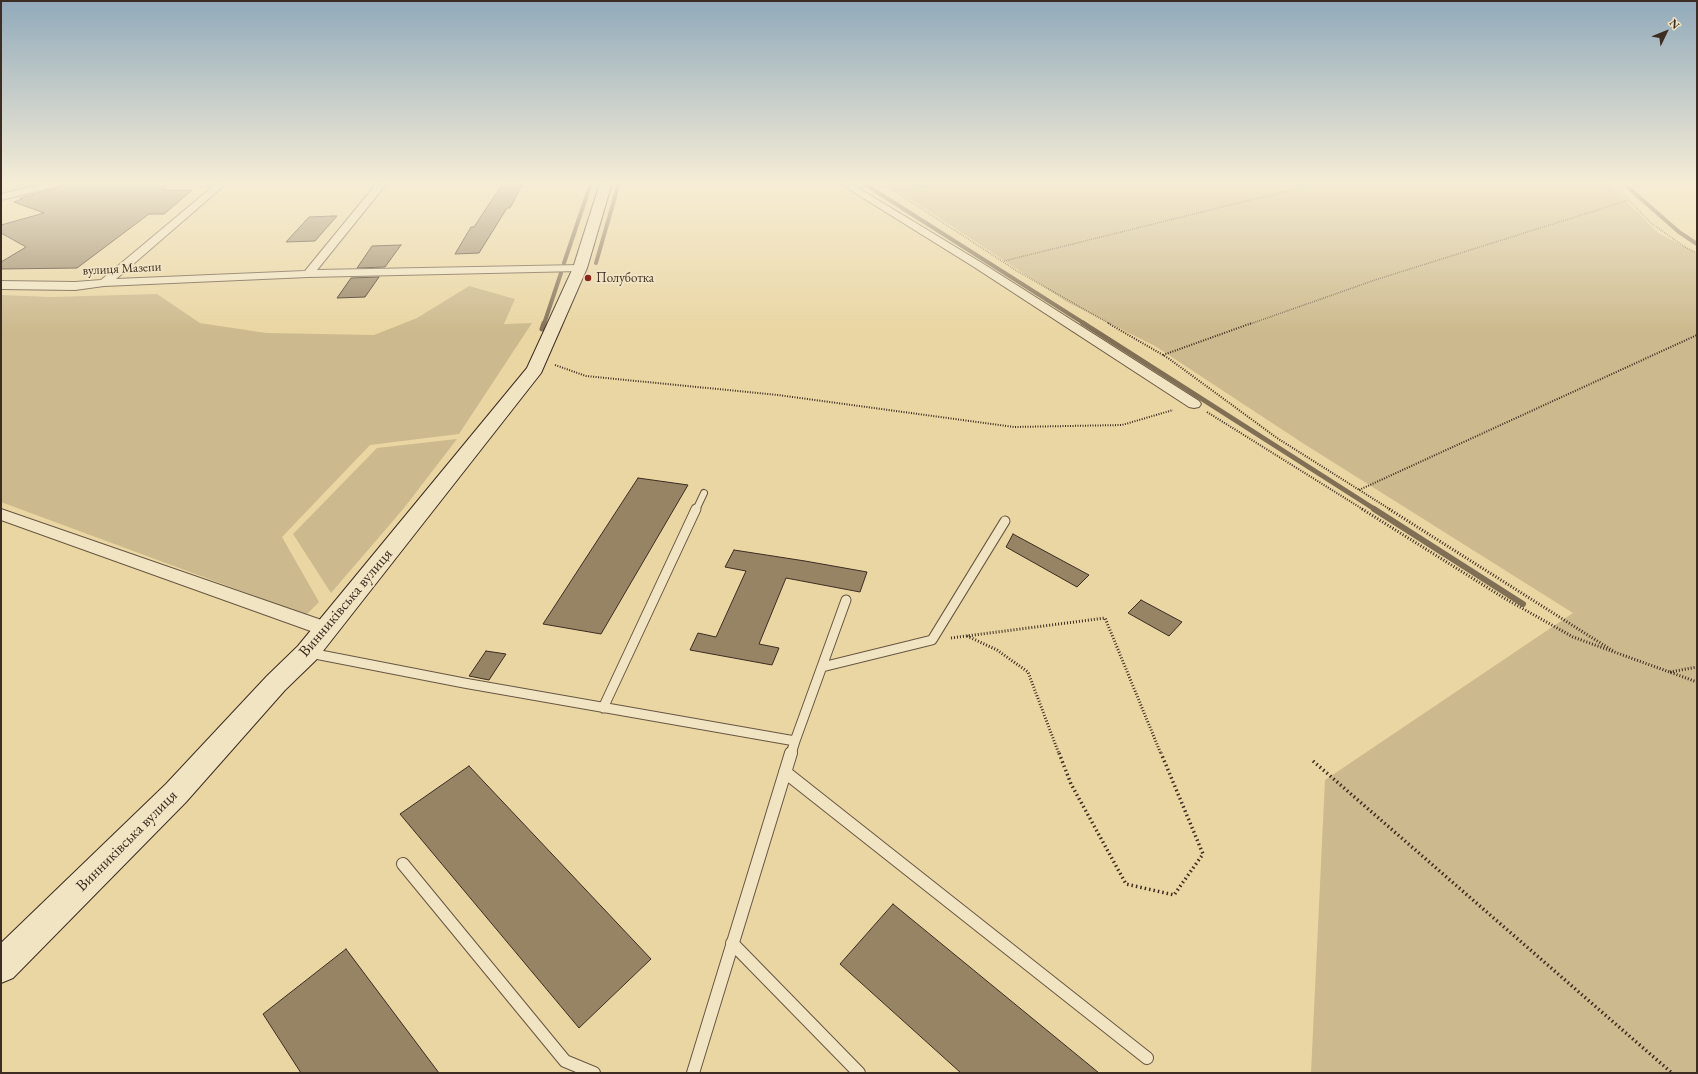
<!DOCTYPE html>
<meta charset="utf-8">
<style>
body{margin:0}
#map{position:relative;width:1698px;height:1074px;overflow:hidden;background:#ead6a3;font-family:"EB Garamond",serif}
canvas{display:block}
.frame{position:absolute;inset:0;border:2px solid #3c2c21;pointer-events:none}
.north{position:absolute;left:1646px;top:12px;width:40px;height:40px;-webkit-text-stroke:3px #f1e4c3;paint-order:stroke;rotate:47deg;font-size:11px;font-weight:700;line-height:16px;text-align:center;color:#3c2c21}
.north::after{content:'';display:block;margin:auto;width:14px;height:18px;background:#3c2c21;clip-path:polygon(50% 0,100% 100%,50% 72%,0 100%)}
</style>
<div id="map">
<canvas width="1698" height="1074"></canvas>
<div class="frame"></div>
<div class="north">N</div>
</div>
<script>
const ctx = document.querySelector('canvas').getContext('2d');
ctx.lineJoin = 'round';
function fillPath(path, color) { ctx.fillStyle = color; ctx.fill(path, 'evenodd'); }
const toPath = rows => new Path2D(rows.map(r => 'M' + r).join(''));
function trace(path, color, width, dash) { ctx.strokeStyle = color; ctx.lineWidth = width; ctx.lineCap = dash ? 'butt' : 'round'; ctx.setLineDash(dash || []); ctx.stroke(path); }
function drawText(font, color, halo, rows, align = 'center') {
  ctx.font = font + ' "EB Garamond",serif'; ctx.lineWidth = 4; ctx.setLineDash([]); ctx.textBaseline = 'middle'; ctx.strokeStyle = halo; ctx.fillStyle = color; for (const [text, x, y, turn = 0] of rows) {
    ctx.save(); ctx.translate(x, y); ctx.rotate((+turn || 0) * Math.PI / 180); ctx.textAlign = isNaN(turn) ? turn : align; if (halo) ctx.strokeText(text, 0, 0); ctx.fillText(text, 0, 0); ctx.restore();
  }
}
const green = toPath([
 [1,183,52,183,1,195],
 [886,183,1609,183,1658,233,1697,253,1697,1073,1311,1073,1325,780,1573,613,1301,442,1155,346,1067,302],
 [469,286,515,299,504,324,532,323,459,434,370,445,282,537,319,602,306,615,1,502,1,295,51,297,157,294,200,323,266,333,374,335,417,318],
 [457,439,404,508,331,593,293,534,377,448]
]);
const streamFar2 = toPath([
 [863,183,1085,324],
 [1623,183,1679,232,1697,244],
 [564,263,591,183],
 [596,263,619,183],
 [544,324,561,273]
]);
const streamFar1 = toPath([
 [1083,323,1376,510],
 [542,329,544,323]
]);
const stream = toPath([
 [1374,509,1523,604]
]);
const building = toPath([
 [73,183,172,183,162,190,192,190,164,214,149,214,77,268,1,269,1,262,26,247,1,233,1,225,44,213,14,202,22,199,20,198,73,183],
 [503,183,523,183,510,208,507,208,479,253,455,254,471,227,474,227,503,183],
 [333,216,337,216,315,241,286,242,309,217,333,216],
 [401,245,385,267,357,268,372,246,401,245],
 [379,277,365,297,337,298,351,278,379,277],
 [638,478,688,485,601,634,543,624,638,478],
 [1013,534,1089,575,1077,587,1006,547,1013,534],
 [734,550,805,561,867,572,860,592,786,578,759,644,779,648,772,665,690,650,698,633,716,637,746,571,725,567,734,550],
 [1141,600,1182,622,1169,636,1128,613,1141,600],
 [486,651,506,654,489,680,469,676,486,651],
 [469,766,651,959,579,1028,400,814,469,766],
 [893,904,1099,1073,961,1073,840,964,893,904],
 [346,949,439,1073,301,1073,263,1014,346,949]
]);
const pathFar3 = toPath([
 [878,183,893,190,954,183],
 [1612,183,1651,223,1685,247,1697,253],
 [893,190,1017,271,1110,324],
 [1004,261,1319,183],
 [1250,324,1375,280,1629,200]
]);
const pathFar2 = toPath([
 [1108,323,1168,358,1277,438,1391,510],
 [1163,355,1252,323],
 [555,365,586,376,778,395,1014,427,1122,425,1173,410],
 [1207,412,1364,510],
 [1359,490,1697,335]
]);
const pathFar1 = toPath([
 [1362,509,1504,598,1573,637,1697,682],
 [1389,509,1613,651],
 [967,636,997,650,1028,672,1059,754],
 [951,638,1105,618,1161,754],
 [1670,672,1697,667]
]);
const path = toPath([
 [1059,753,1071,784,1126,884,1174,895,1203,854,1161,753],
 [1313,761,1672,1073]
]);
const serviceFar2 = toPath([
 [696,510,704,493]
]);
const serviceFar1 = toPath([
 [310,653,464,683,795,741,846,600],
 [822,667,932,640,1005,521],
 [603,708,696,509],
 [791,754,795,741]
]);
const service = toPath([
 [785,772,1147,1058],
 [403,864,565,1061,594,1073],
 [732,943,859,1073],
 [693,1073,791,753]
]);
const minor = toPath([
 [48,183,63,183,61,185,1,200,1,194,48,183],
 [217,183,227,183,116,279,305,271,377,183,387,183,317,270,580,265,584,266,586,268,584,270,580,271,308,277,104,286,75,290,1,289,1,281,75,282,101,280,217,183],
 [839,183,850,183,982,263,1199,401,1201,404,1199,407,1194,408,1189,407,974,267,839,183],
 [1,509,333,624,335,629,333,634,326,636,319,634,1,520,1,509]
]);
const secondary = toPath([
 [600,183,612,183,587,268,541,373,316,660,285,690,186,802,13,978,1,983,1,943,166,784,267,676,298,646,527,368,573,268,600,183]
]);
const markers = [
 [588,278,4,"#8f2418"]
];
const farStreetnames = [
 ["вулиця Мазепи",122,269,-3]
];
const farPoinames = [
 ["Полуботка",596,278]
];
const streetNames = [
 ["Винниківська вулиця",346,603,-50],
 ["Винниківська вулиця",127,841,-45]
];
fillPath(green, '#ccb98d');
trace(streamFar2, '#816f55', 4);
trace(streamFar1, '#816f55', 5);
trace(stream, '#816f55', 6);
fillPath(building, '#968465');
trace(building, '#3c2c21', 1);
trace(serviceFar2, '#685642', 8);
trace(serviceFar1, '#685642', 11);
trace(service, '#685642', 14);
trace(minor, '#685642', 2);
trace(secondary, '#3c2c21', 2);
trace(pathFar3, '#3c2c21', 1.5, [0.5, 1.5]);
trace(pathFar2, '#3c2c21', 2, [1, 1.5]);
trace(pathFar1, '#3c2c21', 3, [1, 2]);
trace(path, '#3c2c21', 3.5, [1.5, 3]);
trace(serviceFar2, '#f1e4c3', 6);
trace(serviceFar1, '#f1e4c3', 9);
trace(service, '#f1e4c3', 12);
fillPath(minor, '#f1e4c3');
fillPath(secondary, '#f1e4c3');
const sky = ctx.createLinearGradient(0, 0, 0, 333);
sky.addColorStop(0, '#91aabb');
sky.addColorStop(0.55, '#f6edd6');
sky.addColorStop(1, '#f6edd600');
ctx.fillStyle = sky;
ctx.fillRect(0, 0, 1698, 333);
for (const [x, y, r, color] of markers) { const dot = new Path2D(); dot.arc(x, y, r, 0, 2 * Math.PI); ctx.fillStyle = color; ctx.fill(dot); trace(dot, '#f1e4c3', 1.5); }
drawText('13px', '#3c2c21', '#f1e4c3', farStreetnames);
drawText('13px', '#3c2c21', '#f1e4c3', farPoinames, 'left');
drawText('16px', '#3c2c21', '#f1e4c3', streetNames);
</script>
